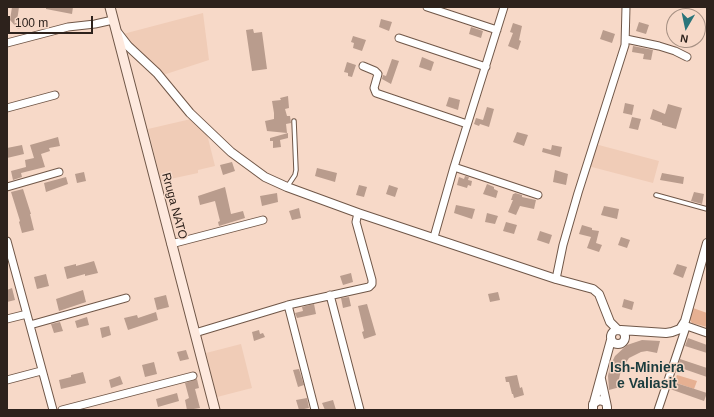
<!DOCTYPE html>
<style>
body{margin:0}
#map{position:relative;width:714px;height:417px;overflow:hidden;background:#f7d9c8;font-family:Helvetica,sans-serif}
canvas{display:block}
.frame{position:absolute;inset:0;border:8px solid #2d221c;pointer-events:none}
.north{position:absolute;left:666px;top:8px;width:40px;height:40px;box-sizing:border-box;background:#f7d9c8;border:1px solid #a69083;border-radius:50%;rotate:189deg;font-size:11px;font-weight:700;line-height:16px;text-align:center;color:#2d221c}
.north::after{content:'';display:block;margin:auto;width:14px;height:18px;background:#2b757a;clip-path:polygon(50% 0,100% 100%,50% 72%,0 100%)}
.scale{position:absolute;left:8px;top:16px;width:85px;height:18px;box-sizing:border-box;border:2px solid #2d221c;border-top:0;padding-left:5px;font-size:12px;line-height:14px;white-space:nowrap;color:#2d221c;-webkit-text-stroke:3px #f7d9c8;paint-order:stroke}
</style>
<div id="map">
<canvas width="714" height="417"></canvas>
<div class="frame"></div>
<div class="north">N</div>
<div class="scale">100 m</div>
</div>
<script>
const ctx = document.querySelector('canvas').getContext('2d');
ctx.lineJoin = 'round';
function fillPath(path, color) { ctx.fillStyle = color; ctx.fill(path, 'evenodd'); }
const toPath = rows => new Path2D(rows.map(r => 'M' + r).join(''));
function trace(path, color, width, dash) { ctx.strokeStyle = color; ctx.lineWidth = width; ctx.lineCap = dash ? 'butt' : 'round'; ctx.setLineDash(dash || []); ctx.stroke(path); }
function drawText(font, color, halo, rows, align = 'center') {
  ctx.font = font + ' Helvetica,sans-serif'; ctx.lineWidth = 3; ctx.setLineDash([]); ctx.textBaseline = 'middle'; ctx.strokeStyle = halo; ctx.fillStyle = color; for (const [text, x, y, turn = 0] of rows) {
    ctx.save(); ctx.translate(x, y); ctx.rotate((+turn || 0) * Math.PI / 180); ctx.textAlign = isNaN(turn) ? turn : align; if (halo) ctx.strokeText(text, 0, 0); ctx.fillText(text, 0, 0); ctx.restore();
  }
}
const built = toPath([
 [203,13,209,60,163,75,147,58,130,42,123,34],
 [191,119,207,134,215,166,198,170,198,173,161,181,148,129],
 [595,144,659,161,653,183,588,166],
 [241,344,252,388,217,397,206,353]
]);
const green = toPath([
 [693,308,707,313,707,327,692,323,690,320],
 [677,375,697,381,694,389,674,382]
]);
const building = toPath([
 [12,7,19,7,17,21,25,22,24,26,18,29,10,20],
 [46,7,73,7,72,14,46,9],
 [381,19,392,22,389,31,379,27],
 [639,22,649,25,646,34,636,31],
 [513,23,522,26,519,40,521,41,518,50,508,46,513,33,510,32],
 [471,27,483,31,481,38,469,34],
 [253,29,254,33,262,32,267,69,252,71,246,30],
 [603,30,615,34,612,43,600,39],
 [353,36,366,40,362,51,353,48,354,43,351,42],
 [633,46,653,50,651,60,643,59,644,54,632,52],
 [422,57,434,62,431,71,419,67],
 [392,59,399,61,391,84,382,79,383,75,386,76],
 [347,62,356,65,352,77,348,76,348,73,344,72],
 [288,96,289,108,285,109,287,116,290,116,291,123,286,124,287,133,267,131,265,121,274,119,274,113,272,101,281,100,280,98],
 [449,97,460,100,458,110,446,106],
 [625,103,634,105,632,115,623,113],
 [668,104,682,108,676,129,662,125,662,123,650,119,653,109,665,114],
 [487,107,494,109,489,127,480,124,479,126,474,124,476,118,483,120],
 [632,117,641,119,638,130,629,128],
 [517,132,528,135,524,146,513,142],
 [288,133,288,138,280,140,281,147,273,148,273,141,270,141,270,138],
 [58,137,60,146,49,148,50,151,41,154,45,167,21,173,22,177,13,180,11,171,26,167,25,160,34,158,30,145],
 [22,145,24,154,7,158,7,148],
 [552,145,562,147,560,157,542,152,543,148,551,150],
 [232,162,235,171,223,175,220,165],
 [317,168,337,173,335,182,315,176],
 [555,170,568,174,566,185,553,182],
 [84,172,86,181,77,183,75,174],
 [662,173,684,177,683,184,660,180],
 [465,176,469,177,468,180,472,181,471,186,468,185,467,188,457,185,459,177,464,179],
 [66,177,68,184,46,192,44,183],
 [487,184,494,187,494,189,498,191,496,198,483,194],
 [359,185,367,187,364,197,356,195],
 [389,185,398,188,395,197,386,194],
 [225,187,231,214,243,211,245,218,219,226,218,222,220,221,215,201,200,205,198,196],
 [23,189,31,214,30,214,34,230,22,233,19,222,20,221,11,192],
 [694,192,704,194,702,204,691,201],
 [277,193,278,202,262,206,260,196],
 [515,193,522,195,522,197,536,200,534,209,520,206,516,215,508,212,513,200,511,200,513,194,514,194],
 [456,205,475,209,472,219,454,213],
 [604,206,619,209,617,219,601,215],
 [299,208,301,218,292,220,289,211],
 [487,213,498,216,495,224,485,222],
 [506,222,517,225,514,234,503,231],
 [582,225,592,228,592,230,599,231,596,243,602,245,599,252,587,248,591,237,579,234],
 [540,231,552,235,549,244,537,240],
 [621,237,630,240,627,248,618,245],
 [94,261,98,273,85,276,85,274,67,279,64,267,76,264,76,266],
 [677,264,687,267,683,278,673,274],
 [351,273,353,282,343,285,340,276],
 [46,274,49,286,37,289,34,277],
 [12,288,15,300,7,302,7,290],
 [83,290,86,302,59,311,56,299],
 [498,292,500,300,490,302,488,294],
 [166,295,169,307,157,310,154,298],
 [349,297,351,306,343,308,341,298],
 [624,299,634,302,632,310,622,307],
 [314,304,316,314,297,318,295,313,303,311,302,307],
 [367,304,376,335,364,339,362,332,364,331,358,306],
 [156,312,158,320,128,330,124,318,137,315,138,318],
 [87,317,89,325,77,328,75,321],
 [60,322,63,331,54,333,51,324],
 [109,326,111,335,102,338,100,328],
 [259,330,260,334,263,333,265,337,254,341,252,332],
 [688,338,707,345,707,353,685,346],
 [642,340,660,341,657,353,647,351,641,352,629,358,621,370,619,379,620,387,609,390,608,376,610,366,615,356,627,345],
 [186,350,189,359,180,361,177,352],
 [680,359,707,368,707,377,678,367],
 [154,362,157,374,145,377,142,365],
 [299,369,304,385,298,387,293,370],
 [83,372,86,383,61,389,59,380,71,377,71,375],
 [517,375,520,388,522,387,524,395,514,398,513,394,512,394,509,382,506,382,505,377],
 [120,376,123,384,111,388,109,380],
 [197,379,199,388,195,389,200,408,187,410,185,400,189,398,185,383],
 [673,382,707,393,704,401,670,389],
 [177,393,179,401,158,407,156,399],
 [307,398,309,408,299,410,296,400],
 [333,400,336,410,325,410,322,403]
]);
const service = toPath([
 [287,187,295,175,296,170,294,121],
 [656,195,707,209]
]);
const minor = toPath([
 [427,7,497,30],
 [399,38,486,67],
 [626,39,659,46,675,51,687,57],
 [7,43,68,27,95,24,113,20],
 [363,66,375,71,378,74,374,88,376,93,467,124],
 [7,108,55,95],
 [454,167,538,195],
 [7,187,59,172],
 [434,237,454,167,504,7],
 [7,241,53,410],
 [171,244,263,220],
 [556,279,563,245,578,193,625,45,626,7],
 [330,295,360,410],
 [288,305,315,410],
 [7,319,27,314],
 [30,325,126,298],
 [684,325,707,333],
 [195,333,288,305,369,287,372,284,372,280,356,222,358,213],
 [7,380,41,371],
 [62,410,193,376],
 [658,410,686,327]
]);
const tertiary = toPath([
 [118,33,128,46,157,73,190,113,231,152,265,177,287,187,358,213,556,279,593,289,599,294,610,322,618,330],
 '611 337a7 7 0 1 1 14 0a7 7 0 1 1-14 0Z',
 [621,330,666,333,672,332,680,329,685,321,707,243],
 [601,379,606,402],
 [594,402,611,340],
 [593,410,593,404,599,400,606,402,607,407,607,410]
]);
const secondary = toPath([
 [110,7,215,410]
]);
const streetNames = [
 ["Rruga NATO",174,206,75]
];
const quarterNames = [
 ["Ish-Miniera",647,368],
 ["e Valiasit",647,384]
];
fillPath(built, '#f0ccb7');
fillPath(green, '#e6b092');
fillPath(building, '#b99c8d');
trace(service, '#705748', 5.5);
trace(minor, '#705748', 9);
trace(tertiary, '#705748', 10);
trace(secondary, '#705748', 11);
trace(service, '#fff', 3.5);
trace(minor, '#fff', 7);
trace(tertiary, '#fff', 8);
trace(secondary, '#fee9de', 9);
drawText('12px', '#2d221c', '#f7d9c8', streetNames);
drawText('bold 14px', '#1a3c3e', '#f7d9c8', quarterNames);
</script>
